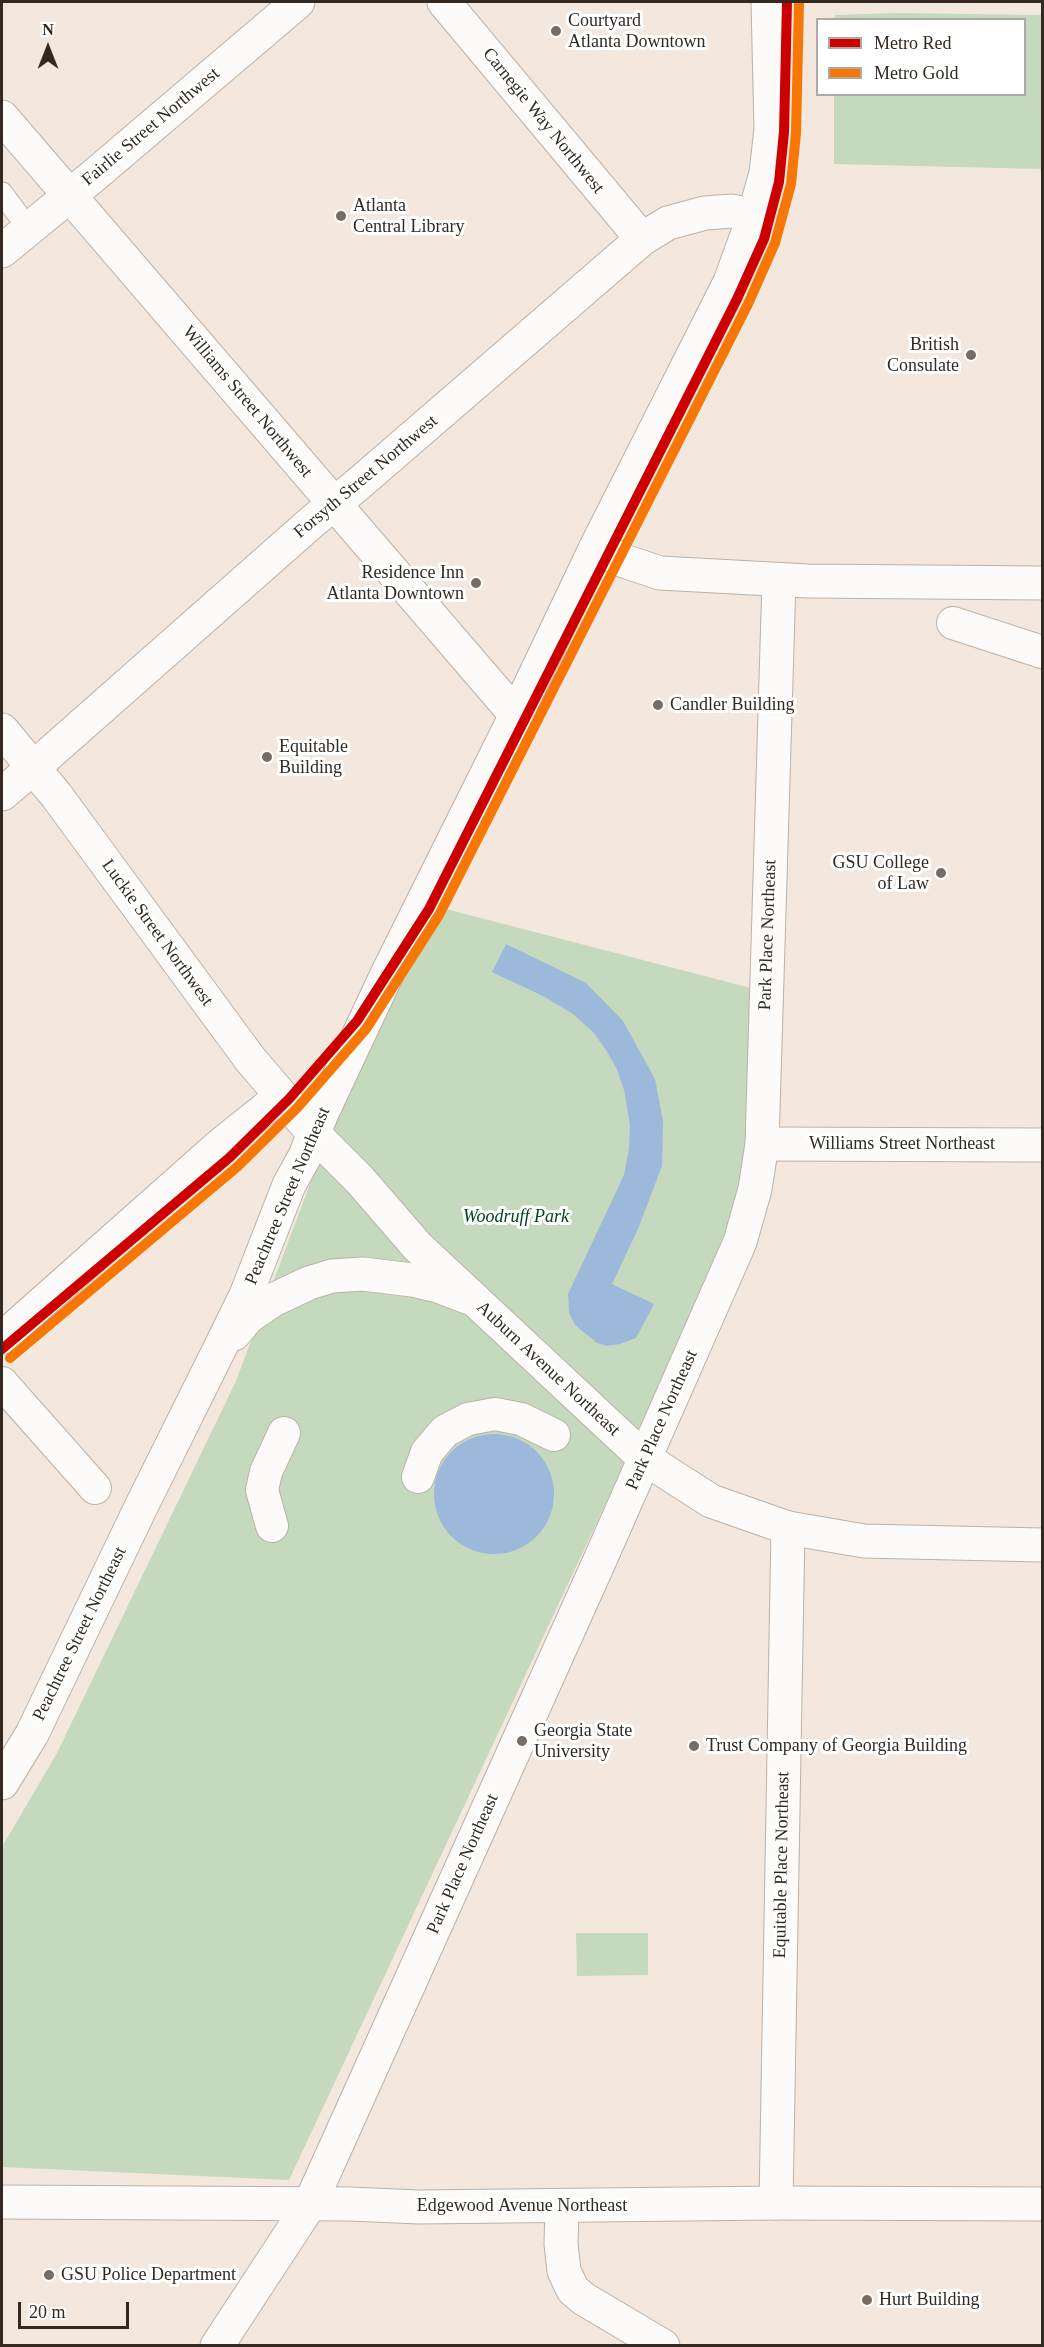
<!DOCTYPE html>
<style>
body{margin:0}
#map{position:relative;width:1044px;height:2347px;overflow:hidden;background:#f4e7dd;font-family:Georgia,serif}
canvas{display:block}
.frame{position:absolute;inset:0;border:3px solid #342921;pointer-events:none}
.legend{position:absolute;left:816px;top:18px;width:210px;height:78px;box-sizing:border-box;background:#fff;border:2px solid #aea9a6;margin:0;padding:8px 10px;list-style:none;font-size:18px;color:#342921}
.legend li{display:flex;align-items:center;gap:12px;height:30px}
.legend b{width:30px;border:2px solid #aea9a6}
.north{position:absolute;left:18px;top:18px;width:60px;height:60px;-webkit-text-stroke:4px #fff;paint-order:stroke;rotate:0deg;font-size:16px;font-weight:700;line-height:24px;text-align:center;color:#342921}
.north::after{content:'';display:block;margin:auto;width:21px;height:27px;background:#342921;clip-path:polygon(50% 0,100% 100%,50% 72%,0 100%)}
.scale{position:absolute;left:18px;top:2302px;width:111px;height:27px;box-sizing:border-box;border:3px solid #342921;border-top:0;padding-left:8px;font-size:18px;line-height:21px;white-space:nowrap;color:#342921;-webkit-text-stroke:4px #fff;paint-order:stroke}
</style>
<div id="map">
<canvas width="1044" height="2347"></canvas>
<div class="frame"></div>
<ul class="legend">
<li><b style="height:8px;background:#c00"></b>Metro Red</li>
<li><b style="height:8px;background:#f67705"></b>Metro Gold</li>
</ul>
<div class="north">N</div>
<div class="scale">20 m</div>
</div>
<script>
const ctx = document.querySelector('canvas').getContext('2d');
ctx.lineJoin = 'round';
function fillPath(path, color) { ctx.fillStyle = color; ctx.fill(path, 'evenodd'); }
const toPath = rows => new Path2D(rows.map(r => 'M' + r).join(''));
function trace(path, color, width, dash) { ctx.strokeStyle = color; ctx.lineWidth = width; ctx.lineCap = dash ? 'butt' : 'round'; ctx.setLineDash(dash || []); ctx.stroke(path); }
function drawText(font, color, halo, rows, align = 'center') {
  ctx.font = font + ' Georgia,serif'; ctx.lineWidth = 6; ctx.setLineDash([]); ctx.textBaseline = 'middle'; ctx.strokeStyle = halo; ctx.fillStyle = color; for (const [text, x, y, turn = 0] of rows) {
    ctx.save(); ctx.translate(x, y); ctx.rotate((+turn || 0) * Math.PI / 180); ctx.textAlign = isNaN(turn) ? turn : align; if (halo) ctx.strokeText(text, 0, 0); ctx.fillText(text, 0, 0); ctx.restore();
  }
}
const green = toPath([
 [898,13,1042,15,1042,169,834,164,834,95,1024,94,1024,20,835,19,835,15],
 [438,907,778,995,744,1208,289,2180,2,2167,2,1847,57,1753,236,1381,328,1136],
 [576,1933,648,1933,648,1975,577,1976]
]);
const water = toPath([
 [506,944,586,983,623,1021,655,1079,663,1121,662,1166,638,1229,612,1284,654,1304,636,1338,620,1344,607,1346,597,1343,575,1325,569,1313,568,1294,624,1175,629,1149,630,1125,624,1090,617,1069,606,1050,593,1032,573,1014,543,996,492,972],
 '434 1494a60 60 0 1 1 120 0a60 60 0 1 1-120 0Z'
]);
const service = toPath([
 [2,193,28,228]
]);
const pedestrian = toPath([
 [953,623,1042,652],
 [2,1338,222,1143,281,1096],
 [2,1383,95,1488],
 [418,1477,427,1452,445,1431,468,1419,495,1414,521,1419,554,1435],
 [272,1526,262,1490,266,1472,284,1433]
]);
const minor = toPath([
 [2,117,516,715],
 [2,251,91,178,298,2],
 [762,1144,1042,1145],
 [776,2203,788,1528],
 [562,2207,561,2244,564,2271,573,2290,584,2299,663,2346]
]);
const tertiary = toPath([
 [444,2,642,239],
 [596,547,624,561,660,573,808,581,1042,583],
 [2,730,56,795,250,1059,314,1134,360,1180,417,1246,644,1458,711,1501,788,1528,864,1541,1042,1545],
 [2,794,33,768,313,521,356,486,642,239,668,223,705,213,732,211,754,216],
 [217,2346,310,2204,600,1560,740,1242,755,1189,762,1144,779,580]
]);
const secondary = toPath([
 [234,1334,248,1317,273,1300,309,1283,332,1276,363,1274,412,1280,438,1286,475,1300],
 [2,1783,32,1734,140,1509,217,1354,246,1295,289,1185,305,1156,322,1113,389,970,516,715,596,547,730,282,754,216,766,173,771,129,768,2],
 [2,2202,350,2204,419,2207,776,2203,1042,2204]
]);
const metro1 = toPath([
 [2,1349,229,1158,289,1099,357,1021,429,909,737,299,764,239,779,182,784,132,787,2]
]);
const metro2 = toPath([
 [10,1358,237,1167,297,1108,366,1029,439,915,748,304,775,243,791,184,796,133,799,2]
]);
const markers = [
 [556,31,6,"#776c63"],
 [341,216,6,"#776c63"],
 [971,355,6,"#776c63"],
 [476,583,6,"#776c63"],
 [658,705,6,"#776c63"],
 [267,757,6,"#776c63"],
 [941,873,6,"#776c63"],
 [522,1741,6,"#776c63"],
 [694,1746,6,"#776c63"],
 [49,2275,6,"#776c63"],
 [867,2300,6,"#776c63"]
];
const poiNames = [
 ["Courtyard",568,21],
 ["Atlanta Downtown",568,42],
 ["Atlanta",353,206],
 ["Central Library",353,227],
 ["British",959,345,"right"],
 ["Consulate",959,366,"right"],
 ["Residence Inn",464,573,"right"],
 ["Atlanta Downtown",464,594,"right"],
 ["Candler Building",670,705],
 ["Equitable",279,747],
 ["Building",279,768],
 ["GSU College",929,863,"right"],
 ["of Law",929,884,"right"],
 ["Georgia State",534,1731],
 ["University",534,1752],
 ["Trust Company of Georgia Building",706,1746],
 ["GSU Police Department",61,2275],
 ["Hurt Building",879,2300]
];
const streetNames = [
 ["Carnegie Way Northwest",543,121,51],
 ["Fairlie Street Northwest",151,127,-40],
 ["Williams Street Northwest",247,402,50],
 ["Forsyth Street Northwest",366,477,-40],
 ["Luckie Street Northwest",157,933,54],
 ["Park Place Northeast",768,935,-88],
 ["Williams Street Northeast",902,1144],
 ["Peachtree Street Northeast",288,1196,-67],
 ["Auburn Avenue Northeast",548,1369,43],
 ["Park Place Northeast",662,1420,-66],
 ["Peachtree Street Northeast",80,1634,-64],
 ["Park Place Northeast",463,1864,-66],
 ["Equitable Place Northeast",782,1865,-89],
 ["Edgewood Avenue Northeast",522,2206]
];
const parkNames = [
 ["Woodruff Park",516,1217]
];
fillPath(green, '#c5d9bf');
fillPath(water, '#9cb8da');
trace(service, '#bbb1a8', 23);
trace(pedestrian, '#bbb1a8', 34);
trace(minor, '#bbb1a8', 35);
trace(tertiary, '#bbb1a8', 35);
trace(secondary, '#bbb1a8', 35);
trace(service, '#fdfbfa', 21);
trace(pedestrian, '#fdfbfa', 32);
trace(minor, '#fdfbfa', 33);
trace(tertiary, '#fdfbfa', 33);
trace(secondary, '#fdfbfa', 33);
trace(metro1, '#c00', 10);
trace(metro2, '#f67705', 10);
for (const [x, y, r, color] of markers) { const dot = new Path2D(); dot.arc(x, y, r, 0, 2 * Math.PI); ctx.fillStyle = color; ctx.fill(dot); trace(dot, '#fff', 2); }
drawText('18px', '#342921', '#fff', poiNames, 'left');
drawText('18px', '#342921', '#fff', streetNames);
drawText('italic 18px', '#004519', '#fff', parkNames);
</script>
